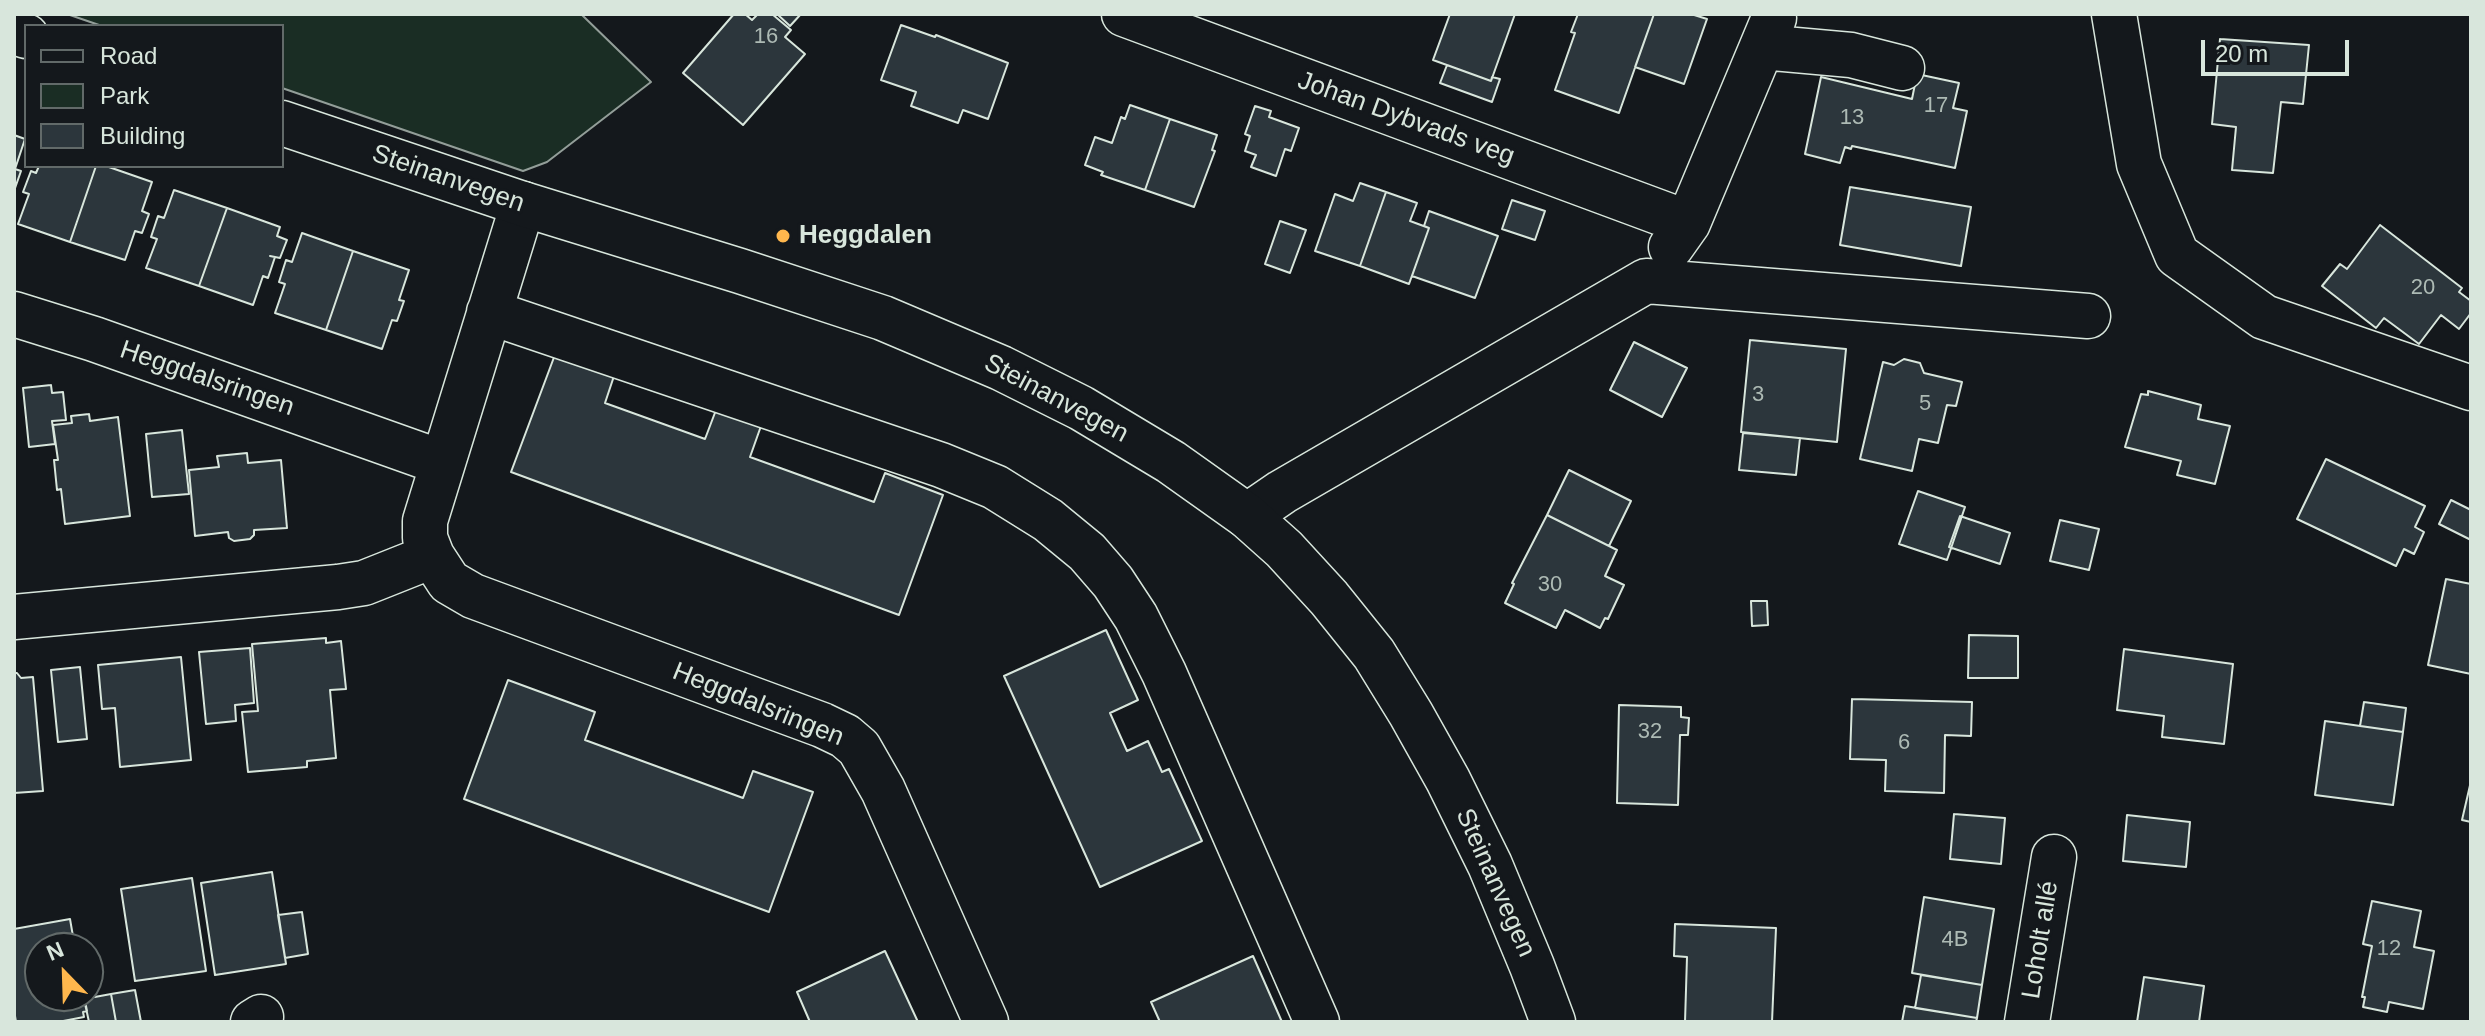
<!DOCTYPE html>
<meta charset="utf-8">
<style>
body{margin:0}
#map{position:relative;width:2485px;height:1036px;overflow:hidden;background:#14181c;font-family:Arial,sans-serif}
canvas{display:block}
.frame{position:absolute;inset:0;border:16px solid #d8e6dc;pointer-events:none}
.legend{position:absolute;left:24px;top:24px;width:260px;height:144px;box-sizing:border-box;background:#14181c;border:2px solid #626a69;margin:0;padding:10px 14px;list-style:none;font-size:24px;color:#d8e6dc}
.legend li{display:flex;align-items:center;gap:16px;height:40px}
.legend b{width:40px;border:2px solid #626a69}
.north{position:absolute;left:24px;top:932px;width:80px;height:80px;box-sizing:border-box;background:#14181c;border:2px solid #626a69;border-radius:50%;rotate:337deg;font-size:22px;font-weight:700;line-height:32px;text-align:center;color:#d8e6dc}
.north::after{content:'';display:block;margin:auto;width:28px;height:36px;background:#ffb74d;clip-path:polygon(50% 0,100% 100%,50% 72%,0 100%)}
.scale{position:absolute;left:2201px;top:40px;width:148px;height:36px;box-sizing:border-box;border:4px solid #d8e6dc;border-top:0;padding-left:10px;font-size:24px;line-height:28px;white-space:nowrap;color:#d8e6dc;-webkit-text-stroke:6px #14181c;paint-order:stroke}
</style>
<div id="map">
<canvas width="2485" height="1036"></canvas>
<div class="frame"></div>
<ul class="legend">
<li><b style="height:10px;background:#14181c"></b>Road</li>
<li><b style="height:22px;background:#1a2d24"></b>Park</li>
<li><b style="height:22px;background:#2c363c"></b>Building</li>
</ul>
<div class="north">N</div>
<div class="scale">20 m</div>
</div>
<script>
const ctx = document.querySelector('canvas').getContext('2d');
ctx.lineJoin = 'round';
function fillPath(path, color) { ctx.fillStyle = color; ctx.fill(path, 'evenodd'); }
const toPath = rows => new Path2D(rows.map(r => 'M' + r).join(''));
function trace(path, color, width, dash) { ctx.strokeStyle = color; ctx.lineWidth = width; ctx.lineCap = dash ? 'butt' : 'round'; ctx.setLineDash(dash || []); ctx.stroke(path); }
function drawText(font, color, halo, rows, align = 'center') {
  ctx.font = font + ' Arial,sans-serif'; ctx.lineWidth = 6; ctx.setLineDash([]); ctx.textBaseline = 'middle'; ctx.strokeStyle = halo; ctx.fillStyle = color; for (const [text, x, y, turn = 0] of rows) {
    ctx.save(); ctx.translate(x, y); ctx.rotate((+turn || 0) * Math.PI / 180); ctx.textAlign = isNaN(turn) ? turn : align; if (halo) ctx.strokeText(text, 0, 0); ctx.fillText(text, 0, 0); ctx.restore();
  }
}
const green = toPath([
 [67,14,581,14,651,82,547,162,523,171,282,88,282,26,102,26,67,14]
]);
const building = toPath([
 [734,14,745,14,752,20,758,14,772,14,791,30,785,37,805,54,743,125,683,73,734,14],
 [777,14,801,14,790,26,777,14],
 [1450,14,1515,14,1491,81,1433,60,1450,14],
 [1578,14,1654,14,1619,113,1555,90,1575,33,1571,32,1578,14],
 [1654,14,1691,14,1707,19,1684,84,1635,67,1654,14],
 [901,25,935,37,936,35,1008,63,988,119,963,110,958,123,911,106,916,92,881,80,901,25],
 [2220,39,2309,45,2303,104,2281,102,2273,173,2232,170,2236,127,2212,124,2220,39],
 [1447,65,1491,81,1492,77,1500,79,1492,102,1440,83,1447,65],
 [1917,74,1959,83,1953,108,1967,111,1955,168,1852,146,1851,149,1845,147,1840,163,1805,154,1821,77,1912,99,1917,74],
 [1130,105,1170,119,1145,190,1101,175,1103,172,1085,165,1095,137,1112,143,1121,117,1125,119,1130,105],
 [1255,106,1271,111,1269,117,1299,128,1291,151,1285,149,1276,176,1251,167,1256,155,1245,151,1250,136,1245,134,1255,106],
 [1170,119,1217,135,1212,150,1215,151,1194,207,1145,190,1170,119],
 [14,135,25,139,15,169,21,171,14,191,14,135],
 [39,166,96,166,70,242,18,224,29,194,23,192,31,171,36,173,39,166],
 [96,166,106,166,152,182,142,211,149,214,142,233,135,231,125,260,70,242,96,166],
 [1360,183,1386,192,1360,266,1315,251,1335,194,1353,201,1360,183],
 [1850,187,1971,207,1961,266,1840,245,1850,187],
 [174,190,227,208,199,286,146,268,157,239,151,237,158,216,164,218,174,190],
 [1386,192,1417,203,1410,221,1429,228,1409,284,1360,266,1386,192],
 [1512,200,1545,211,1535,240,1502,229,1512,200],
 [227,208,280,227,277,236,287,240,280,258,270,256,275,257,268,278,263,276,253,305,199,286,227,208],
 [1429,211,1498,236,1475,298,1412,276,1429,228,1424,226,1429,211],
 [1280,221,1306,230,1290,273,1265,264,1280,221],
 [2380,225,2462,288,2459,292,2471,301,2471,313,2459,329,2441,315,2419,344,2384,318,2376,328,2322,286,2340,264,2347,269,2380,225],
 [302,233,353,251,326,330,275,313,285,284,279,282,286,260,292,262,302,233],
 [353,251,409,270,399,300,404,301,397,321,392,320,382,349,326,330,353,251],
 [1750,340,1846,349,1837,442,1741,432,1750,340],
 [1634,342,1687,368,1662,417,1610,390,1634,342],
 [556,352,615,373,605,403,705,439,716,410,761,426,750,457,874,502,885,473,943,495,899,615,511,472,556,352],
 [1904,359,1920,363,1924,373,1962,382,1956,406,1947,405,1938,443,1919,439,1912,471,1860,459,1883,362,1894,365,1904,359],
 [51,385,52,393,63,392,66,420,52,421,55,444,29,447,23,388,51,385],
 [2148,391,2201,405,2198,419,2230,426,2215,484,2177,475,2181,461,2125,447,2141,394,2148,395,2148,391],
 [89,414,90,421,118,417,130,516,65,524,61,489,57,490,54,460,58,460,53,425,72,423,71,416,89,414],
 [182,430,189,494,152,497,146,434,182,430],
 [1743,433,1800,438,1796,475,1739,470,1743,433],
 [247,453,248,463,281,460,287,528,254,530,254,535,250,539,234,541,229,538,228,532,195,536,189,470,219,467,217,456,247,453],
 [2326,459,2425,506,2415,527,2424,532,2414,554,2404,549,2396,566,2297,519,2326,459],
 [1569,470,1631,501,1609,546,1547,515,1569,470],
 [1918,491,1965,507,1947,560,1899,544,1918,491],
 [2451,500,2471,510,2471,540,2439,524,2451,500],
 [1547,515,1617,550,1605,576,1624,585,1608,619,1605,618,1600,628,1565,610,1556,628,1505,603,1514,584,1512,583,1547,515],
 [1960,516,2010,533,2000,564,1949,547,1960,516],
 [2060,520,2099,529,2089,570,2050,561,2060,520],
 [2446,579,2471,584,2471,674,2428,665,2446,579],
 [1751,601,1767,601,1768,625,1752,626,1751,601],
 [1106,630,1138,700,1110,713,1127,751,1148,741,1162,772,1169,769,1202,841,1100,887,1004,676,1106,630],
 [1969,635,2018,636,2018,678,1968,678,1969,635],
 [326,638,326,643,341,641,346,689,330,690,336,758,307,761,307,767,248,772,242,712,258,711,252,644,326,638],
 [250,648,254,703,235,705,236,721,206,724,199,652,250,648],
 [2124,649,2233,664,2224,744,2162,737,2164,716,2117,710,2124,649],
 [181,657,191,760,120,767,115,708,102,709,98,665,181,657],
 [80,667,87,739,58,742,51,670,80,667],
 [14,673,17,673,21,678,33,677,43,791,14,793,14,673],
 [508,680,595,712,585,740,743,798,753,771,813,792,769,912,464,799,508,680],
 [1852,699,1972,702,1971,736,1945,735,1944,793,1885,791,1886,760,1850,759,1852,699],
 [2364,702,2406,708,2403,732,2360,726,2364,702],
 [1619,705,1681,707,1681,717,1689,718,1688,735,1680,735,1678,805,1617,803,1619,705],
 [2325,721,2403,732,2393,805,2315,795,2325,721],
 [2471,781,2471,822,2462,820,2471,781],
 [1954,814,2005,818,2001,864,1950,859,1954,814],
 [2127,815,2190,822,2186,867,2123,861,2127,815],
 [272,872,286,964,215,975,201,883,272,872],
 [192,878,206,971,135,981,121,889,192,878],
 [1924,897,1994,909,1982,985,1912,973,1924,897],
 [2372,901,2421,911,2414,947,2434,951,2423,1009,2389,1002,2387,1012,2363,1007,2365,997,2362,997,2372,946,2363,944,2372,901],
 [302,912,308,954,285,958,278,915,302,912],
 [70,919,75,948,40,948,40,996,84,996,87,1011,83,1012,84,1017,58,1022,16,1022,14,1010,14,929,70,919],
 [1675,924,1776,928,1772,1022,1685,1022,1687,957,1674,956,1675,924],
 [885,951,918,1022,810,1022,797,992,885,951],
 [1253,956,1282,1022,1160,1022,1151,1002,1253,956],
 [1921,975,1982,985,1977,1018,1915,1008,1921,975],
 [2144,977,2204,986,2199,1022,2137,1022,2144,977],
 [135,990,141,1022,116,1022,111,994,135,990],
 [111,994,116,1022,89,1022,84,999,111,994],
 [1905,1006,1977,1018,1976,1022,1902,1022,1905,1006]
]);
const minor = toPath([
 [1124,14,1688,223],
 [2114,14,2139,164,2177,255,2264,317,2471,388],
 [1762,47,1851,55,1902,68],
 [523,204,425,521,425,538,432,556,449,582,473,596,822,725,845,736,859,748,883,790,986,1022],
 [1671,247,1688,223,1774,18],
 [489,312,941,465,995,487,1048,520,1087,552,1113,582,1136,617,1164,673,1317,1022],
 [14,314,94,339,443,463],
 [1247,516,1282,492,1646,281,2088,316],
 [14,617,338,587,364,583,432,556],
 [253,1022,261,1017],
 [2027,1022,2054,857]
]);
const major = toPath([
 [14,32,26,36],
 [282,123,523,204,740,271,883,318,1001,368,1081,408,1171,462,1247,516,1284,549,1329,598,1374,654,1411,714,1448,780,1490,865,1532,966,1553,1022]
]);
const markers = [
 [783,236,8,"#ffb74d"]
];
const numberNames = [
 ["16",766,37],
 ["17",1936,106],
 ["13",1852,118],
 ["20",2423,288],
 ["3",1758,395],
 ["5",1925,404],
 ["30",1550,585],
 ["32",1650,732],
 ["6",1904,743],
 ["4B",1955,940],
 ["12",2389,949]
];
const streetNames = [
 ["Johan Dybvads veg",1406,119,20],
 ["Steinanvegen",448,179,19],
 ["Heggdalsringen",207,379,19],
 ["Steinanvegen",1056,399,28],
 ["Heggdalsringen",758,705,22],
 ["Steinanvegen",1495,883,66],
 ["Loholt allé",2041,940,-81]
];
const poiNames = [
 ["Heggdalen",799,236]
];
fillPath(green, '#1a2d24');
trace(green, '#939e99', 2);
fillPath(building, '#2c363c');
trace(building, '#d8e6dc', 2);
trace(minor, '#d8e6dc', 47);
trace(major, '#d8e6dc', 47);
trace(minor, '#14181c', 44);
trace(major, '#14181c', 44);
for (const [x, y, r, color] of markers) { const dot = new Path2D(); dot.arc(x, y, r, 0, 2 * Math.PI); ctx.fillStyle = color; ctx.fill(dot); trace(dot, '#14181c', 3); }
drawText('22px', '#adbab4', null, numberNames);
drawText('26px', '#d8e6dc', '#14181c', streetNames);
drawText('bold 26px', '#d8e6dc', '#14181c', poiNames, 'left');
</script>
